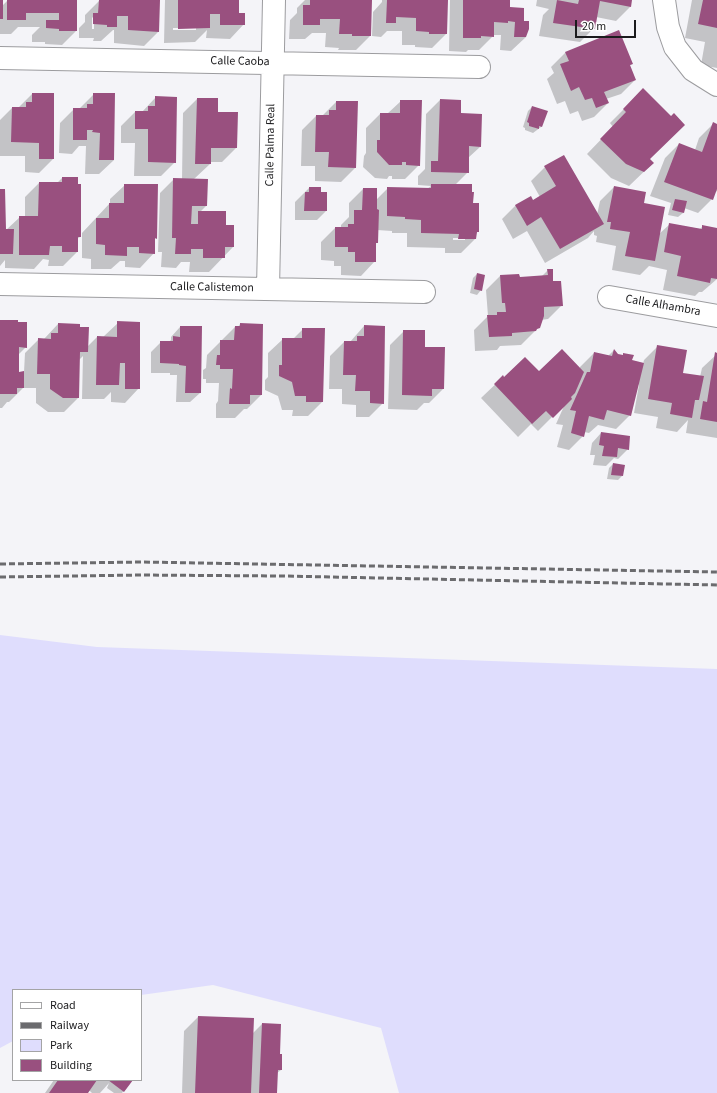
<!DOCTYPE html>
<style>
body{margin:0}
#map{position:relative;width:717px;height:1093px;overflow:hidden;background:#f4f4f8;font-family:"Source Sans 3",sans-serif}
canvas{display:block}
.legend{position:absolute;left:12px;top:989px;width:130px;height:92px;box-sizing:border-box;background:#fff;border:1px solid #a4a4a5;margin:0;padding:5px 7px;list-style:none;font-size:12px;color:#1b1b1d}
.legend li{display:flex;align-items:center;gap:8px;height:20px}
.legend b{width:20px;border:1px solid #a4a4a5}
.scale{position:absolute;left:575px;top:20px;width:61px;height:18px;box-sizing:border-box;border:2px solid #1b1b1d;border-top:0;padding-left:5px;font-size:12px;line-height:14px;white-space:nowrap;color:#1b1b1d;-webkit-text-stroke:3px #fff;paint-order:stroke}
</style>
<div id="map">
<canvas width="717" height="1093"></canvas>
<ul class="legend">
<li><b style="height:5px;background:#fff"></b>Road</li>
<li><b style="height:5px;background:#6b6b6e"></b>Railway</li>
<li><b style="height:11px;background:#dfddfd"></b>Park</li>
<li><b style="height:11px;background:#99507f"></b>Building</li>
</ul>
<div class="scale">20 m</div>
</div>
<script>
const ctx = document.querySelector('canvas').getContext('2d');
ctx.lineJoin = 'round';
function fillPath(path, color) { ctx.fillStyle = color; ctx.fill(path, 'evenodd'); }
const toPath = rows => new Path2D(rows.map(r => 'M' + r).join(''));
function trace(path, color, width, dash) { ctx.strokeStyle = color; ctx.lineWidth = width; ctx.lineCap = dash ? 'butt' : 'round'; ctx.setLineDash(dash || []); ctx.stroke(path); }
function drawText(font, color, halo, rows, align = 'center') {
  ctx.font = font + ' "Source Sans 3",sans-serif'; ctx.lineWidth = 4; ctx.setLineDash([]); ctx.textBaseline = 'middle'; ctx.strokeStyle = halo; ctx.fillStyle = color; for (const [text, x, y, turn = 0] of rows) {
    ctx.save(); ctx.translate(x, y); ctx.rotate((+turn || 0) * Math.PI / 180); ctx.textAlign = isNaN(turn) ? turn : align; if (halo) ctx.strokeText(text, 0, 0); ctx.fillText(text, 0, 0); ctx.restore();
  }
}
const green = toPath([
 [0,635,97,647,717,669,717,1093,399,1093,381,1028,213,985,141,995,141,990,13,990,13,1041,0,1048]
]);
const shadow = toPath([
 [0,0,2,0,2,6,7,1,16,0,76,0,76,31,62,45,45,44,45,42,32,42,32,35,40,27,18,27,11,34,0,34],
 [159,0,158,32,144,46,114,43,114,30,113,30,101,41,93,41,94,38,79,38,79,28,85,22,85,15,99,1],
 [94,16,94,29,92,29,92,18],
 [165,0,238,0,238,14,244,24,230,39,206,38,207,30,195,42,164,43],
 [173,28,196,28,196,30,173,30],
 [305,0,371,0,370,36,356,50,338,50,339,48,325,47,326,33,312,33,305,39,289,39,290,20,297,13,297,8],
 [382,0,447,0,446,34,432,48,415,47,415,45,402,45,402,31,387,31,381,37,372,36,373,12,382,2],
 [450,0,509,0,509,8,523,22,526,37,511,51,500,50,501,35,494,35,479,50,468,50,466,52,449,51],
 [537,0,631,0,630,7,616,21,596,17,594,28,580,42,539,36,543,15,549,9,536,6],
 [692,0,717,0,717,68,701,65,705,42,685,38],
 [565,53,632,64,629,66,635,80,621,94,606,99,608,103,594,117,582,121,578,111,570,114,565,101,557,104,547,79,554,73,551,67],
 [643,90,648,159,653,163,629,186,611,178,587,154,613,127,610,123],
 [32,94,53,159,39,173,25,172,25,156,0,156,0,120,12,108,18,108],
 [94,94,114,160,99,174,85,174,86,146,79,146,72,154,59,153,60,123,74,109,79,109],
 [156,97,175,162,161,176,134,176,135,143,121,143,121,126,135,112,142,112],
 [197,99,217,113,236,148,222,162,210,162,210,164,194,179,206,206,200,212,225,226,233,247,209,272,189,272,190,262,181,262,176,268,161,267,162,252,158,252,160,193,174,179,182,179,183,113],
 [440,100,460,114,480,147,468,158,468,172,455,185,472,204,478,231,476,234,475,239,461,253,445,253,445,248,407,247,407,233,392,233,392,231,377,230,375,261,361,276,341,275,341,266,334,266,334,261,321,260,321,242,335,228,341,228,341,225,349,217,349,203,363,189,376,200,388,188,427,189,431,186,418,185,418,176,425,169,426,114],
 [453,238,465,238,465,240,453,240],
 [401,101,419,165,405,179,392,179,392,176,389,176,387,179,375,178,363,167,364,156,366,153,366,128,380,114,387,114],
 [336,102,355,168,341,182,315,181,315,166,301,166,302,130,316,116,322,116],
 [532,107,541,127,533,133,525,130,525,128,523,127,528,111],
 [714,123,717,125,717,191,713,194,712,199,698,213,684,208,683,213,678,217,668,215,671,203,650,196,665,158,679,144,695,150,699,138],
 [545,167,597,215,600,201,614,187,643,204,659,234,670,224,700,229,703,226,717,229,717,279,702,292,699,292,695,296,663,290,667,270,649,266,640,275,612,270,616,246,596,242,597,236,594,235,594,231,588,238,545,263,527,231,513,239,502,219,516,205,533,201,540,197,531,181],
 [62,178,80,237,77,239,77,252,63,266,48,266,49,260,43,259,34,269,5,268,5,260,0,266,0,190,5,231,20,217,25,217,25,197,39,183,57,183],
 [125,185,156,238,154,240,154,253,140,268,125,267,125,261,120,261,111,269,91,269,91,259,82,258,82,233,110,203,110,199],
 [309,188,320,193,326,211,317,220,295,220,295,202],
 [548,270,562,305,548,319,541,320,539,327,521,345,500,346,497,350,475,351,474,330,488,316,486,290,500,276,518,275,519,278,541,277],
 [477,274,481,290,477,295,470,293,473,278],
 [0,321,26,347,18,355,18,373,24,372,25,353,39,339,44,339,58,324,87,347,97,337,103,337,118,323,139,388,125,403,111,402,111,392,104,399,82,399,83,356,79,360,78,398,64,412,48,412,36,403,36,388,23,388,9,402,7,402,2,408,0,408],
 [240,324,262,394,247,409,244,409,235,418,216,418,216,404,218,401,219,383,206,383,206,379,203,379,203,370,206,368,207,355,235,327,238,327],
 [364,326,383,403,369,417,356,417,356,405,342,404,342,389,329,389,330,356,344,342,350,342],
 [180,327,200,393,190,402,176,402,177,375,170,375,170,373,151,373,151,352,161,342,169,342,171,340,171,337],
 [303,329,324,329,322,402,308,416,292,416,293,410,282,410,278,396,265,390,265,380,268,377,268,353,283,339,293,339],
 [404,331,424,348,443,389,429,403,424,403,417,410,388,409,390,345],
 [658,346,681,374,700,377,702,368,717,354,717,438,686,433,688,420,677,432,656,428,658,417,634,413,639,385,638,384,630,415,616,429,598,425,589,433,584,432,583,436,569,450,557,447,563,425,556,424,565,404,538,431,531,424,518,437,481,398,503,377,504,378,539,373,580,370,580,367,594,353,608,356,614,350,617,355,622,356,624,354,630,360,643,364,644,360],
 [601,433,628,449,618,459,614,458,606,466,593,465,595,455,590,455,592,443],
 [613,464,622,476,618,480,607,479,609,468],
 [198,1017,252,1034,262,1024,279,1055,281,1070,277,1073,276,1093,182,1093,184,1031],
 [54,1080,131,1080,122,1093,114,1093,107,1088,109,1083,100,1093,92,1093,89,1090,87,1093,45,1093]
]);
const building = toPath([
 [0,0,3,0,3,19,0,19],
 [7,0,77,0,77,31,59,31,59,29,46,28,46,20,59,20,59,13,26,13,26,20,7,20],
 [99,0,160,0,159,32,128,30,128,16,117,16,117,27,107,27,107,25,93,24,93,13,98,13],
 [178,0,239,0,239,13,245,13,245,25,220,25,220,14,210,14,210,28,178,29],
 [310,0,372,0,371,36,352,36,352,34,339,34,340,19,320,19,320,25,303,25,303,5,310,5],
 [387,0,448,0,447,34,429,34,429,32,416,31,416,18,396,17,396,23,386,23],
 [463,0,510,0,510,7,524,8,524,21,529,21,529,29,526,37,514,37,515,22,508,21,508,23,494,22,494,37,481,36,481,38,463,38],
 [557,0,578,4,579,0,632,0,631,7,600,1,595,29,553,23],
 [703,0,717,0,717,28,698,24],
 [619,30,633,64,630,65,636,80,604,92,609,103,596,108,592,98,585,100,579,87,571,91,560,64,569,61,565,52],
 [643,88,671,116,674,113,685,125,650,159,654,163,644,172,626,164,600,139,626,112,623,109],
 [32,93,54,93,54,159,39,159,39,143,11,142,12,107,26,107,26,102,32,102],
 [93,93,115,93,114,160,99,160,100,133,92,132,93,130,87,130,87,140,73,140,73,108,87,108,87,104,93,104],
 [155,96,177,97,176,163,148,162,148,129,135,129,135,111,148,111,148,106,155,106],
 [197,98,218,98,218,112,238,112,237,148,211,148,211,164,195,164],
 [440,99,461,100,461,113,482,114,481,147,469,146,469,173,431,172,431,161,438,161],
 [400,100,422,100,420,166,406,165,406,162,402,162,402,165,389,165,377,152,377,140,380,140,380,113,400,113],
 [336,101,358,101,356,168,328,167,329,152,315,152,316,115,329,115,329,110,336,110],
 [532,106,548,111,542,127,539,126,539,129,529,126,529,123,527,122],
 [713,122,717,124,717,189,713,200,664,182,679,143,702,152],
 [564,155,604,224,560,249,541,217,527,226,515,205,531,196,533,200,556,186,544,166],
 [62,177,78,177,78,184,81,184,81,237,78,237,78,252,62,252,62,246,50,246,49,255,19,255,19,216,38,216,39,182,62,182],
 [173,178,208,179,207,206,192,206,191,224,198,224,198,211,226,211,226,225,234,225,234,247,225,247,225,258,203,258,203,249,191,249,191,254,175,254,176,238,172,238],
 [124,184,158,184,157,239,155,238,155,254,139,253,139,247,127,247,127,256,105,255,105,245,96,244,96,218,109,218,109,203,124,203],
 [431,184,472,184,472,192,474,192,473,203,479,203,479,232,477,232,476,239,458,239,459,234,421,233,421,220,405,219,405,217,387,216,387,187,431,188],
 [614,186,646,192,644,203,665,207,655,261,625,256,630,232,610,229,611,222,607,222],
 [309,187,321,187,321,192,327,192,327,211,304,211,305,192,309,192],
 [363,188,377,188,377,209,379,210,378,243,376,243,376,262,355,262,355,252,348,252,348,247,335,247,335,227,348,227,348,224,354,224,354,210,362,210],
 [0,189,5,189,6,229,14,229,13,254,0,254],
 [675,199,687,201,684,213,672,210],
 [669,223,702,229,702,225,717,228,717,279,711,278,710,283,677,276,681,256,664,252],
 [547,269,553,269,553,281,561,281,563,306,544,307,544,316,540,328,537,329,536,331,512,333,512,336,489,337,487,315,497,315,497,312,506,312,505,303,502,303,500,275,519,274,520,277,548,275],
 [477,273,485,275,482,291,474,289],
 [0,320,18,320,18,322,27,322,27,348,19,347,19,372,24,371,24,388,17,388,17,394,0,394],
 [117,321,140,322,140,389,125,389,125,363,120,363,119,385,96,385,97,336,117,337],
 [58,323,80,324,80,327,89,327,88,352,80,352,79,398,63,398,50,389,50,374,37,374,38,338,51,339,51,333,58,333],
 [240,323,263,324,262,395,250,395,250,404,229,404,230,388,232,389,233,369,220,369,220,365,216,365,217,355,220,355,220,340,234,340,235,326,240,326],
 [364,325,385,326,384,404,370,403,370,391,355,391,356,375,343,375,344,341,357,341,357,336,364,336],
 [180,326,202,326,201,393,185,393,186,366,179,365,179,364,160,363,160,341,173,341,173,336,180,337],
 [302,328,325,328,323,402,306,402,306,396,295,396,292,382,279,376,279,365,282,365,282,338,302,338],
 [403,330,425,330,425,347,445,347,444,389,432,389,432,396,402,395],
 [657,345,687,350,683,373,704,376,699,400,695,400,692,418,670,414,672,403,648,399],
 [562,349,584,372,575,393,571,397,572,399,553,418,546,411,532,424,494,384,503,375,504,377,525,357,539,371],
 [614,349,618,354,623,355,623,353,634,355,632,360,644,363,631,416,607,410,604,420,589,416,584,437,571,433,576,411,570,410,587,372,590,372,594,352,612,356],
 [715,352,717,353,717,422,700,419,703,401,707,402],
 [601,432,630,436,629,450,618,448,617,457,602,456,604,446,599,445],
 [613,463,625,465,623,476,611,475],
 [198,1016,254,1018,251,1093,195,1093],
 [262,1023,281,1024,280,1054,282,1054,282,1070,278,1070,277,1093,259,1093],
 [58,1080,97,1080,88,1093,49,1093],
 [108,1080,133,1080,124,1092]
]);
const minor = toPath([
 [664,0,668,27,675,47,693,70,717,85],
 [0,58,479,67],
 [0,284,424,292],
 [268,289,274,0],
 [609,297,717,316]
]);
const rail = toPath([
 [0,564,141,562,717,572],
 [0,577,141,575,283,576,717,585]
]);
const streetNames = [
 ["Calle Caoba",240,62,1],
 ["Calle Palma Real",271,145,-89],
 ["Calle Calistemon",212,288,1],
 ["Calle Alhambra",663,306,10]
];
fillPath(green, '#dfddfd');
fillPath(shadow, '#0003');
fillPath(building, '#99507f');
trace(minor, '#9c9c9f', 24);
trace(minor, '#fff', 22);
trace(rail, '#6b6b6e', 3, [6, 3]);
drawText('12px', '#1b1b1d', '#fff', streetNames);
</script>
